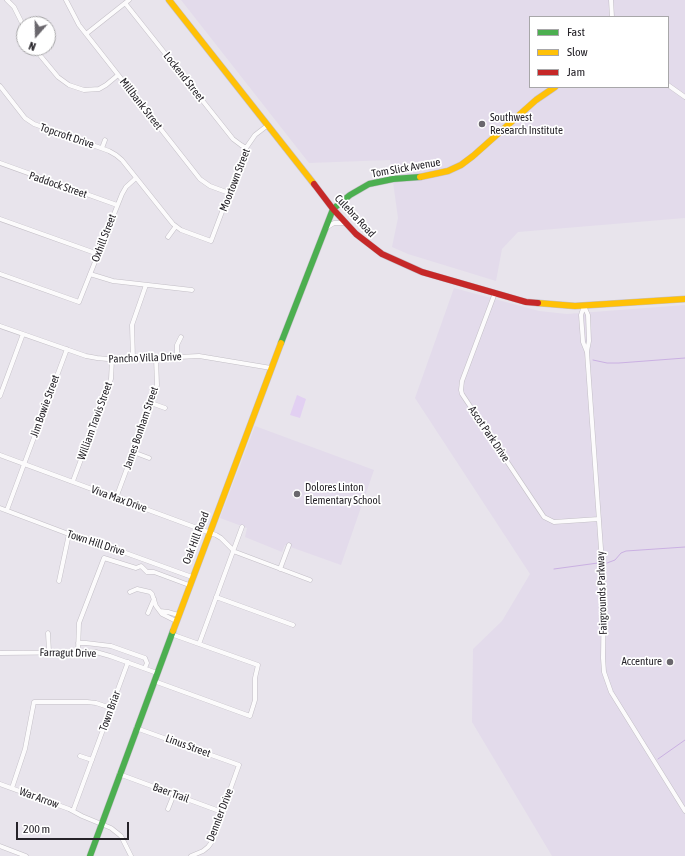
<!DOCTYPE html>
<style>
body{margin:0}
#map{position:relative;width:685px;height:856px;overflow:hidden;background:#e8e4ec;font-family:"Asap Condensed",sans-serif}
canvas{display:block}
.legend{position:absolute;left:529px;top:16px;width:140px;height:72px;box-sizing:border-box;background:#fff;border:1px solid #a8a7a9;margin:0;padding:5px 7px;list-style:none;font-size:12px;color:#262329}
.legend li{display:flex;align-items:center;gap:8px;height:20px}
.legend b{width:20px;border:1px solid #a8a7a9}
.north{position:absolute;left:16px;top:16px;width:40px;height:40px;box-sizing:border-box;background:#fff;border:1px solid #a8a7a9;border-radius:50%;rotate:200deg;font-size:11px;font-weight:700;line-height:16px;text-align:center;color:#262329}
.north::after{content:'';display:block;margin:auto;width:14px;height:18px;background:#6a676d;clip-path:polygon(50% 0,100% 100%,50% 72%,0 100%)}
.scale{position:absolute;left:16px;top:822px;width:113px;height:18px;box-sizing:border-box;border:2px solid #262329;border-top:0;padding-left:5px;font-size:12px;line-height:14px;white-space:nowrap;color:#262329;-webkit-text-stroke:3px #fff;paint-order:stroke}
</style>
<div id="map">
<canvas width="685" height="856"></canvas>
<ul class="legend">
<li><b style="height:5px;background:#4caf50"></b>Fast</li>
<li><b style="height:5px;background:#ffc107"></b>Slow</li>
<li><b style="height:5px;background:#c62828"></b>Jam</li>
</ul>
<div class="north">N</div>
<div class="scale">200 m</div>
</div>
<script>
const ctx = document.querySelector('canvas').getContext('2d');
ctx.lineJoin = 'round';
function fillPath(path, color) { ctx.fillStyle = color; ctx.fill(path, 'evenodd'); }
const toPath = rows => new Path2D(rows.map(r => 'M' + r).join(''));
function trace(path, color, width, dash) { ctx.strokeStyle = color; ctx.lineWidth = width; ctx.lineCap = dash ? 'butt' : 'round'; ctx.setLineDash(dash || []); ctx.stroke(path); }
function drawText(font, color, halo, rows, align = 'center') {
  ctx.font = font + ' "Asap Condensed",sans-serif'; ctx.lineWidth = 3.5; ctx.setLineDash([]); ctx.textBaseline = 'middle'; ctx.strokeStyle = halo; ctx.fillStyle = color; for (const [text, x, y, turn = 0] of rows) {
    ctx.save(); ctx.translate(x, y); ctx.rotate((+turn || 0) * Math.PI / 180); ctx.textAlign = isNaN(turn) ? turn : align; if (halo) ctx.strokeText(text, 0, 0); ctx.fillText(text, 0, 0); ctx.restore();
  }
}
const built = toPath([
 [181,0,685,0,685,218,518,232,502,249,496,281,408,254,392,247,398,218,390,160,309,163],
 [530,17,668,17,668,87,530,87],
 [454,288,539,311,567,314,685,305,685,856,552,856,472,722,473,649,502,621,530,574,415,398],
 [255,426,374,470,341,565,285,545,282,552,245,537,247,528,220,518]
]);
const green = toPath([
 [297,395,306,399,300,418,290,415]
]);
const stream = toPath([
 [593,360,607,363,619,363,685,358],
 [607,563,615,560,621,553,626,551,685,547],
 [554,569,598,563],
 [658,759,685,740]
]);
const street = toPath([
 [7,0,14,7,24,27],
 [66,0,79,25,200,179,210,186,229,193],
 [611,0,612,17],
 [125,3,233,139,241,145,246,148],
 [86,34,129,0],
 [34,48,58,77,69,85,84,90,99,89,106,85,118,75],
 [668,85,685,97],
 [0,86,25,118,34,124,109,151,116,155,122,160,173,224,181,230,211,241,246,148,255,135,268,125],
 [102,148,105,140],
 [0,163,117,205],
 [0,219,98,254],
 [326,228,334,223,346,223],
 [168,237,176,226],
 [0,274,79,302,122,194,126,187,136,178],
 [90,274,113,281,192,290],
 [495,293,462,381,461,390,462,394,544,517,554,522,599,519],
 [584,306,581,315,583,342,587,352,604,591,603,658,604,672,611,692,685,811],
 [584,306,588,315,589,341,587,351],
 [0,326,86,356,97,358,118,360,199,356,271,368],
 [177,357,177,345,181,337],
 [133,359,132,325,146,285],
 [0,396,23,334],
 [151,403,165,408],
 [133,452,149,458],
 [0,455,216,535,221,538,233,550],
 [73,481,111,379,112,360],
 [116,498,155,393,157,385,156,358],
 [0,508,103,547,123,552,192,577],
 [7,510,67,349],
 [233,551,310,580],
 [280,569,289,545],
 [59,581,69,534],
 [130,592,137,589,150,592,152,594,156,606,162,614,176,621],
 [216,597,293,625],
 [160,611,168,612,178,615],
 [148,613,154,599],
 [48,633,49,652],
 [78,643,86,643,111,646,145,658,147,663,145,668],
 [199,644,242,527],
 [78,651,79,623,104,558,136,568,141,566,147,572,154,572,189,585],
 [0,653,96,652,110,656,157,673],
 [154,681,250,716,255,700,255,678,258,665,171,634],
 [136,728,239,765,211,843,208,847,203,851,191,856],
 [80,756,92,760],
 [119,774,222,812],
 [0,784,69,809,82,816,111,828,121,836,131,856],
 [12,788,25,749,34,702,87,702,96,703,111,708],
 [168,809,174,794],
 [73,811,128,662],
 [0,846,26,856]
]);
const fast = toPath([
 [281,343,333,209,350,195,369,184,393,179,420,177],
 [90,856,173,631]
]);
const slow = toPath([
 [169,0,314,184],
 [420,177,448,171,461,165,473,156,536,100,555,87],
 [538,303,575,306,685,299],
 [173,631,281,343]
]);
const jam = toPath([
 [314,184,333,209,356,234,382,254,422,272,526,302,538,303]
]);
const markers = [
 [482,124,4,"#6a676d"],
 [297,494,4,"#6a676d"],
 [670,662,4,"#6a676d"]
];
const streetNames = [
 ["Lockend Street",184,77,52],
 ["Millbank Street",141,104,52],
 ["Topcroft Drive",67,136,19],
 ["Tom Slick Avenue",406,168,-10],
 ["Moortown Street",235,180,-69],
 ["Paddock Street",58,185,19],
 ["Culebra Road",355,216,47],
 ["Oxhill Street",104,238,-69],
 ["Pancho Villa Drive",145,358,-2],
 ["Jim Bowie Street",45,406,-70],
 ["William Travis Street",95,421,-70],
 ["James Bonham Street",141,428,-71],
 ["Ascot Park Drive",489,434,56],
 ["Viva Max Drive",119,499,20],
 ["Oak Hill Road",196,538,-69],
 ["Town Hill Drive",96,543,18],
 ["Fairgrounds Parkway",602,593,-92],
 ["Farragut Drive",68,653,1],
 ["Town Briar",110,711,-70],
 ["Linus Street",188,746,20],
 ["Baer Trail",171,793,20],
 ["War Arrow",39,798,20],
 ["Dennler Drive",220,815,-69]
];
const poiNames = [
 ["Southwest",490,118],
 ["Research Institute",490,131],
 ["Dolores Linton",305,488],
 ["Elementary School",305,501],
 ["Accenture",662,662,"right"]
];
fillPath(built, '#e3dbeb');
fillPath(green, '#e2d0f2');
trace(stream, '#cab0e2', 1);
trace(street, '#c3bfc6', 5);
trace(fast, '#c3bfc6', 7);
trace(slow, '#c3bfc6', 7);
trace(jam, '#c3bfc6', 7);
trace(street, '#fcfbfc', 4);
trace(fast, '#4caf50', 6);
trace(slow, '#ffc107', 6);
trace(jam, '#c62828', 6);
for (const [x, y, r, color] of markers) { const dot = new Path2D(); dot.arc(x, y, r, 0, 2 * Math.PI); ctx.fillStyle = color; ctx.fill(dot); trace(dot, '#fff', 1.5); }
drawText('11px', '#262329', '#fff', streetNames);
drawText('11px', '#262329', '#fff', poiNames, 'left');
</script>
